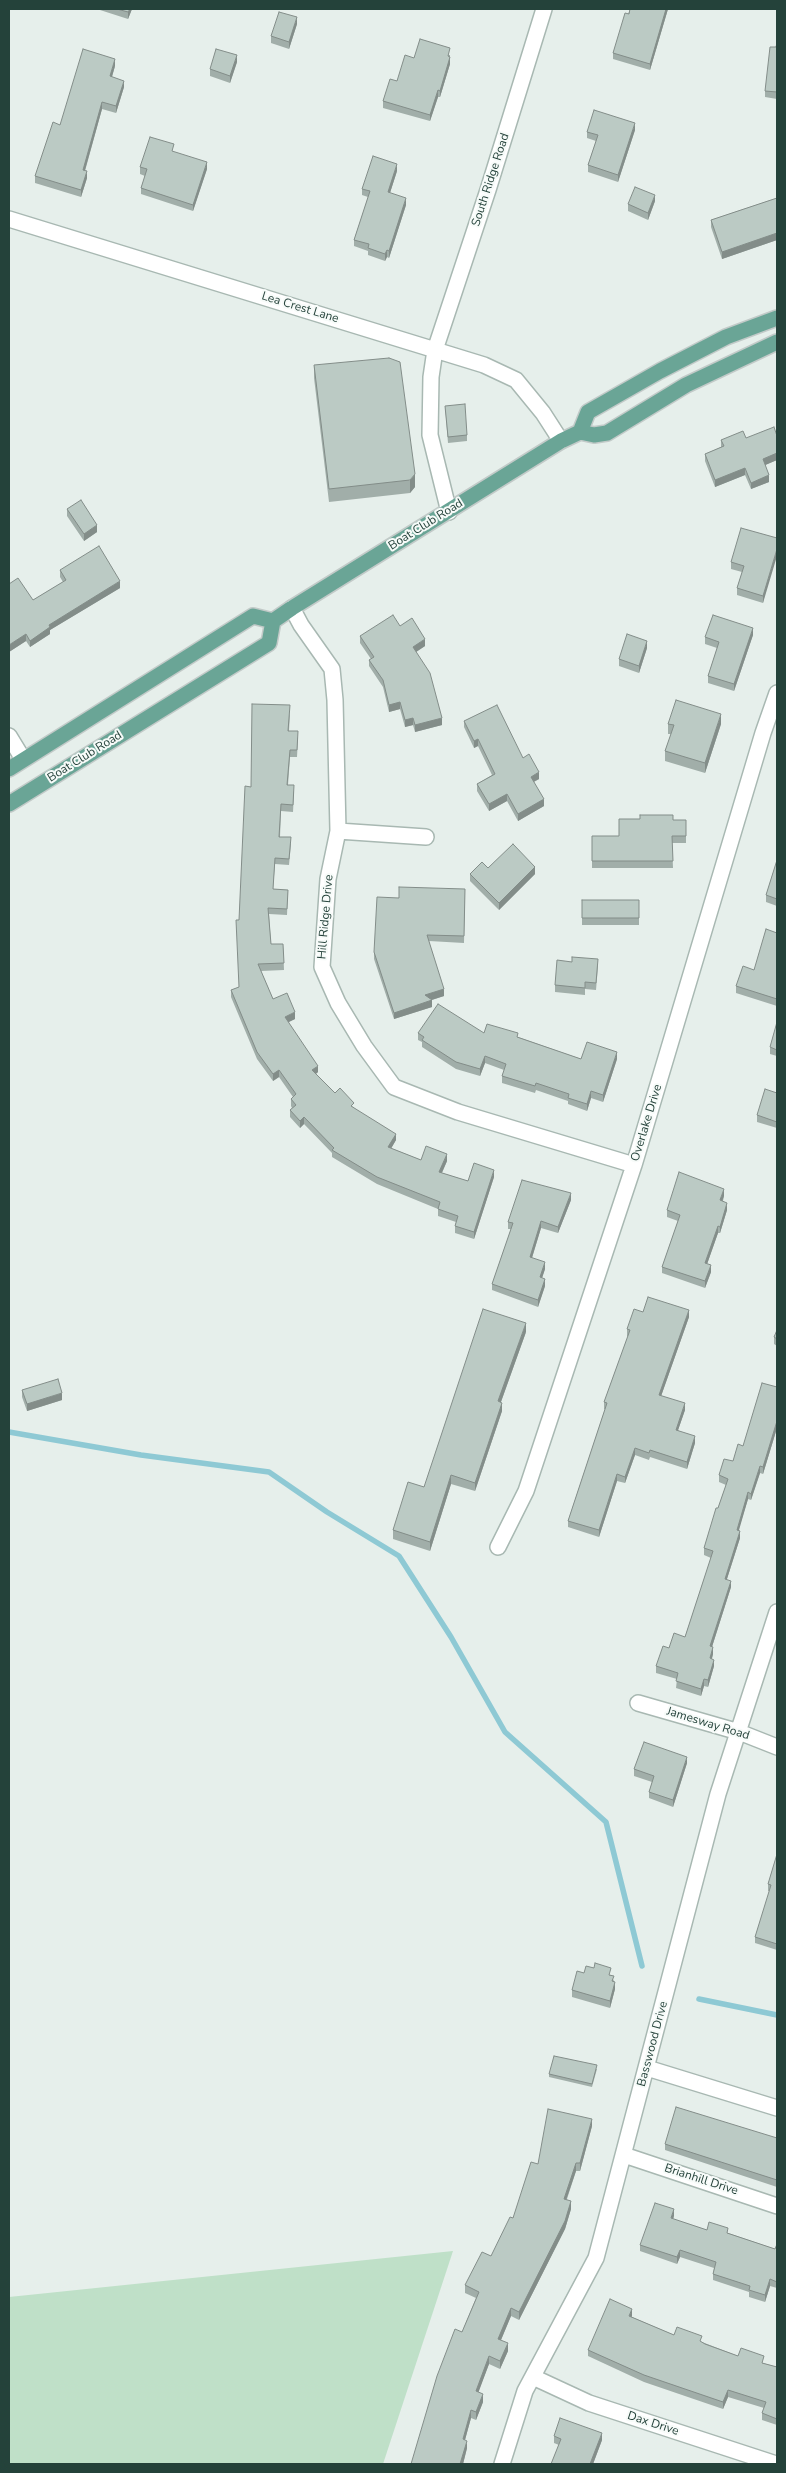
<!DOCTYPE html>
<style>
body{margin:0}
#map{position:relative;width:786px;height:2473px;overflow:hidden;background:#e6efeb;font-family:"Nunito Sans",sans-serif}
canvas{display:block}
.frame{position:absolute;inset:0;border:10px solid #24423a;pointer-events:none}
</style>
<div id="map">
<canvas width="786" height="2473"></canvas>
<div class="frame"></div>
</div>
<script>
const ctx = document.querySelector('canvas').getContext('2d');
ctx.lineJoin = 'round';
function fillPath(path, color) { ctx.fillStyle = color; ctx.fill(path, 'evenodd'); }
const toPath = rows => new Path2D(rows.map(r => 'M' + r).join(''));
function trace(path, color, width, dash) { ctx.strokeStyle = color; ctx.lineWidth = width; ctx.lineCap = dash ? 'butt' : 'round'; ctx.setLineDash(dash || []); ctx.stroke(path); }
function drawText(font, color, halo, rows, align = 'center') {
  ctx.font = font + ' "Nunito Sans",sans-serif'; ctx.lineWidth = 4; ctx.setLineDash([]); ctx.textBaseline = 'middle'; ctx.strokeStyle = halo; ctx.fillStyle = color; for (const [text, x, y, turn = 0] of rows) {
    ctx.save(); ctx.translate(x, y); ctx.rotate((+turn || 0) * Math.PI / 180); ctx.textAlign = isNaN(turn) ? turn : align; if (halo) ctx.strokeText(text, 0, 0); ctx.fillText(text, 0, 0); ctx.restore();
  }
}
const green = toPath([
 [453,2251,383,2464,9,2464,9,2297]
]);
const stream = toPath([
 [9,1432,141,1455,269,1472,327,1512,399,1556,451,1637,505,1732,606,1822,642,1966],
 [699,1999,777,2015]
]);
const minor = toPath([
 [9,219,484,365,516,380,543,413,561,441],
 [449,512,430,435,431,377,435,350,488,190,544,9],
 [292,608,301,625,332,669,335,700,338,831,328,879,322,967,338,1003,364,1046,394,1087,458,1112,634,1165],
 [9,736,23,759],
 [338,831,426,837],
 [498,1547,526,1491,634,1165,763,733,777,693],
 [638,1703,739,1732,777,1747],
 [647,2068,777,2108],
 [624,2155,777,2206],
 [533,2377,589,2403,776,2464],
 [502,2464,525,2391,596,2258,718,1794,777,1612]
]);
const major = toPath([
 [580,432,588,412,660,371,726,337,777,318],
 [9,769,253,616,273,621],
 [9,804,269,643,273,621,292,608,561,441,580,432,594,435,607,433,686,385,777,342]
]);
const wall = toPath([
 [100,9,132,9,128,19,100,10],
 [630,9,668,9,650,70,613,59,613,53],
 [297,24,289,49,271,43,271,36],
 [777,43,777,99,765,97,765,91],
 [450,55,450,64,440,97,438,97,430,121,383,108,383,101,414,58],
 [237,62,230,83,210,76,210,69],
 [115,66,112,77,124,87,116,113,102,109,85,171,87,178,81,197,35,183,35,176,60,125],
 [635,130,618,182,588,172,588,165,596,141,587,138,587,132],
 [174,152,207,169,193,211,141,194,141,188,145,176,140,174,140,167],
 [397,171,390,193,406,205,389,258,387,257,385,261,368,255,368,251,354,246,354,240,368,197,362,195,362,189],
 [777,198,777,240,722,259,711,227,711,220],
 [655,201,648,220,628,211,628,204],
 [314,365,415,487,410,493,329,502,314,378],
 [445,406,467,435,467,441,448,443],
 [777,436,777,460,765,465,769,482,751,489,745,475,715,487,705,461,705,454,721,447,721,440],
 [67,509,97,532,84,541,67,516],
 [777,538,763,603,737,595,737,588,742,572,731,569,731,562],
 [60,570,120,588,50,630,50,634,30,647,26,641,9,652,33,600,63,582,60,577],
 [400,626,425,646,416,652,442,725,415,732,413,725,405,727,400,709,389,712,383,687,369,666,369,660,371,659,360,643,360,636],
 [753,635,734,691,708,683,708,676,717,648,705,644,705,637],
 [647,648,639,673,619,666,619,659],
 [290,712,289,731,298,738,297,757,290,757,288,785,294,792,293,812,281,811,280,837,291,844,289,865,275,864,273,889,288,890,287,915,269,914,271,944,283,944,284,970,261,971,273,999,295,1019,288,1022,318,1072,316,1074,335,1093,396,1140,391,1148,421,1160,447,1161,442,1173,468,1181,494,1177,474,1239,455,1233,455,1226,456,1222,438,1216,438,1209,377,1184,332,1157,332,1153,304,1124,300,1128,290,1117,290,1110,292,1108,291,1106,291,1099,293,1097,279,1077,273,1081,257,1059,231,997,231,990,239,987,239,920],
 [464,721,523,758,539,779,534,782,544,806,518,821,507,801,489,811,477,791,477,784,492,775,478,746,474,748,464,727],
 [668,724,721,724,705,773,665,761,665,751,671,734,668,734],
 [673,820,686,820,686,843,672,843,673,868,592,868,592,836,619,836],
 [777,860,777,906,766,902,766,895],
 [488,868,535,874,499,910,470,881,470,874],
 [465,889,464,943,429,941,444,996,432,1000,432,1007,394,1019,374,959,374,952,399,898],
 [582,900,639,900,639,925,582,925],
 [777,933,777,1006,736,993,736,986,754,970],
 [598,966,596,990,585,989,585,995,555,992,555,985],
 [777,1022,777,1056,770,1054,770,1047],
 [418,1033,484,1033,518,1037,581,1059,617,1059,603,1102,591,1098,587,1111,568,1104,568,1101,536,1090,535,1093,502,1083,502,1076,504,1070,485,1063,480,1076,456,1069,422,1047,422,1042,418,1040],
 [777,1093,777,1128,757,1122,757,1115],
 [724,1196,723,1201,727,1210,720,1233,718,1233,707,1264,711,1272,705,1288,662,1273,662,1267,678,1221,667,1217,667,1210],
 [571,1200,558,1233,541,1228,532,1258,545,1269,542,1278,545,1286,538,1307,492,1290,492,1284,511,1229,508,1229,508,1222],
 [643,1312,689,1317,661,1396,685,1410,678,1430,695,1443,687,1469,650,1457,649,1460,635,1455,625,1483,617,1481,599,1537,568,1527,568,1521,605,1409,604,1409,604,1402,628,1336,627,1336,627,1329],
 [777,1330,777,1346,774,1344,774,1337],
 [526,1332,501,1402,502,1411,475,1491,451,1484,430,1551,393,1539,393,1530,424,1487],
 [777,1387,777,1428,763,1474,760,1473,751,1500,748,1499,738,1531,740,1538,727,1579,731,1587,712,1647,713,1654,712,1659,714,1666,708,1687,704,1686,701,1696,676,1688,677,1679,656,1673,656,1666,669,1648,685,1637,711,1558,704,1555,704,1548,726,1485,719,1482,719,1475,733,1461,743,1446],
 [22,1390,62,1400,27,1411,22,1397],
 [687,1763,673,1807,649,1798,649,1792,652,1782,634,1776,634,1769],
 [777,1854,777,1950,755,1943,755,1937,770,1891,768,1891,768,1884],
 [584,1973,611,1975,614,1981,615,1989,610,2008,572,1997,572,1990],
 [597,2069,592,2087,549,2077,549,2074],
 [592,2126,580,2171,576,2171,567,2199,571,2209,565,2229,519,2320,511,2316,501,2340,508,2351,500,2369,489,2364,478,2392,483,2402,476,2420,471,2418,465,2440,467,2448,463,2464,411,2464,462,2332,476,2298,465,2293,465,2285,491,2256,513,2218,538,2164],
 [777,2138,777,2187,665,2150,665,2144],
 [674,2216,673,2219,707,2230,728,2233,775,2249,777,2244,777,2288,770,2286,765,2302,749,2297,749,2292,713,2280,713,2274,714,2268,680,2257,677,2264,640,2251,640,2245],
 [632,2316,632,2317,674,2335,702,2342,738,2356,777,2367,777,2425,762,2420,762,2413,764,2408,728,2397,723,2409,644,2382,588,2356,588,2350],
 [554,2436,602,2440,593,2464,551,2464,559,2445,554,2443]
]);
const shadedWall = toPath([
 [130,9,132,9,128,19,128,12],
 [666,9,668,9,650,70,650,64],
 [297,17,297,24,289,49,289,42],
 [237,55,237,62,230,83,230,76],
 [450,57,450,64,440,97,440,91],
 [115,59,115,66,110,83,110,76],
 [124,81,124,87,116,113,116,106],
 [438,90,438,97,430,121,430,115],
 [102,102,102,109,83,177,83,170],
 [635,123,635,130,618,182,618,175],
 [207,162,207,169,193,211,193,205],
 [397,164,397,171,388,199,388,192],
 [87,171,87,178,81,197,81,190],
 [655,195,655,201,648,220,648,213],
 [406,198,406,205,389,258,389,251],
 [777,233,777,240,722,259,722,252],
 [387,250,387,257,385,261,385,254],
 [777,453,777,460,763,466,763,459],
 [745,468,745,475,715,487,715,480],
 [415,474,415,487,410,493,410,480],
 [769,475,769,482,751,489,751,483],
 [97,525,97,532,84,541,84,534],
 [777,549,777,556,763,603,763,596],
 [120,581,120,588,50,630,50,634,30,647,30,641,49,625],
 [753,628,753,635,734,691,734,684],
 [26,634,26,641,9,652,9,645],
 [425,639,425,646,413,654,413,647],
 [647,641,647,648,639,673,639,666],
 [400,702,400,709,389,712,389,705],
 [721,714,721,724,705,773,705,763],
 [413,718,413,725,405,727,405,720],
 [442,718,442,725,415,732,415,725],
 [478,739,478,746,474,748,474,741],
 [539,772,539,779,531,783,531,777],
 [507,794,507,801,489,811,489,804],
 [544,799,544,806,518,821,518,814],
 [535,867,535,874,499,910,499,903],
 [444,989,444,996,425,1002,425,995],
 [432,1000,432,1007,394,1019,394,1013],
 [295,1012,295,1019,285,1024,285,1017],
 [617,1052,617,1059,603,1102,603,1095],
 [485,1056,485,1063,480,1076,480,1069],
 [318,1066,318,1072,312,1077,312,1070],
 [279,1070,279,1077,273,1081,273,1074],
 [591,1091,591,1098,587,1111,587,1104],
 [304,1117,304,1124,300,1128,300,1121],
 [396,1134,396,1140,388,1154,388,1147],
 [447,1154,447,1161,439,1179,439,1172],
 [494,1170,494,1177,474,1239,474,1232],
 [724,1189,724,1196,720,1207,720,1200],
 [571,1193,571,1200,558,1233,558,1227],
 [727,1203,727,1210,720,1233,720,1227],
 [541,1221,541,1228,530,1264,530,1257],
 [718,1226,718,1233,705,1270,705,1263],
 [545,1262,545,1269,540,1284,540,1277],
 [711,1265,711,1272,705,1288,705,1281],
 [545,1279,545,1286,538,1307,538,1300],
 [689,1310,689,1317,659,1402,659,1395],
 [526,1323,526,1332,498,1410,498,1401],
 [62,1393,62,1400,27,1411,27,1404],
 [502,1403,502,1411,475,1491,475,1483],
 [685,1403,685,1410,676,1436,676,1430],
 [777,1421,777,1428,763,1474,763,1467],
 [695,1436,695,1443,687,1469,687,1462],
 [635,1448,635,1455,625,1483,625,1477],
 [760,1466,760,1473,751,1500,751,1494],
 [617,1474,617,1481,599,1537,599,1530],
 [451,1475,451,1484,430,1551,430,1542],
 [748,1492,748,1499,737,1537,737,1530],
 [740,1531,740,1538,725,1585,725,1579],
 [731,1581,731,1587,710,1653,710,1646],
 [713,1647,713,1654,710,1665,710,1658],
 [714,1660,714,1666,708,1687,708,1680],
 [704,1679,704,1686,701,1696,701,1689],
 [687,1757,687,1763,673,1807,673,1800],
 [615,1982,615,1989,610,2008,610,2001],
 [592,2119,592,2126,580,2171,580,2163],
 [576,2163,576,2171,564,2206,564,2199],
 [571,2201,571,2209,565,2229,519,2320,519,2312],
 [674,2209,674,2216,671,2225,671,2218],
 [680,2250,680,2257,677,2264,677,2257],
 [770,2279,770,2286,765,2302,765,2295],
 [511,2308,511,2316,498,2347,498,2339],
 [632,2309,632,2316,629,2322,629,2316],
 [508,2343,508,2351,500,2369,500,2361],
 [489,2356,489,2364,476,2399,476,2391],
 [728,2390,728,2397,723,2409,723,2402],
 [483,2394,483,2402,476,2420,476,2412],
 [471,2410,471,2418,463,2447,463,2439],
 [602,2433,602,2440,593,2464,590,2464],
 [467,2441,467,2448,463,2464,460,2464]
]);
const building = toPath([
 [117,9,130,9,128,12,117,9],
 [630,9,666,9,650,64,613,53,625,13,629,14,630,9],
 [279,12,297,17,289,42,271,36,279,12],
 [420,39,450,48,448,56,450,57,440,91,438,90,430,115,383,101,390,79,397,81,405,55,414,58,420,39],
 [777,43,777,92,765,91,770,47,776,47,777,43],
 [83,49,115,59,110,76,124,81,116,106,102,102,83,170,87,171,81,190,35,176,53,122,60,125,83,49],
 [216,49,237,55,230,76,210,69,216,49],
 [594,110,635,123,618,175,588,165,598,135,587,132,594,110],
 [150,137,174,144,172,151,207,162,193,205,141,188,147,169,140,167,150,137],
 [373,156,397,164,388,192,406,198,389,251,387,250,385,254,368,248,369,244,354,240,370,191,362,189,373,156],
 [635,187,655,195,648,213,628,204,635,187],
 [777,198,777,233,722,252,711,220,777,198],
 [389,358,400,362,415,474,410,480,329,489,314,365,389,358],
 [465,404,467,435,448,437,445,406,465,404],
 [774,427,777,436,777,453,763,459,769,475,751,483,745,468,715,480,705,454,724,446,721,440,743,431,746,438,774,427],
 [81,500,97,525,84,534,67,509,81,500],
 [741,528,777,538,777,549,763,596,737,588,744,566,731,562,741,528],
 [99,546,120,581,49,625,50,627,30,641,26,634,9,645,9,584,18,578,33,600,66,580,60,570,99,546],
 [393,615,400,626,412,618,425,639,413,647,430,673,442,718,415,725,413,718,405,720,400,702,389,705,383,680,369,660,374,657,360,636,393,615],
 [713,615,753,628,734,684,708,676,719,642,705,637,713,615],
 [627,634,647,641,639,666,619,659,627,634],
 [676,700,721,714,705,763,665,751,674,725,668,724,676,700],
 [252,704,290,705,288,731,298,731,297,750,290,750,287,785,294,785,293,805,281,804,279,837,291,837,289,859,275,858,273,889,288,890,287,909,268,908,271,944,283,944,284,963,258,964,273,999,287,993,295,1012,285,1017,318,1066,312,1070,335,1093,340,1088,354,1103,351,1106,396,1134,388,1147,421,1160,426,1146,447,1154,439,1172,468,1181,474,1163,494,1170,474,1232,455,1226,458,1216,438,1209,440,1202,377,1177,332,1150,334,1148,304,1117,300,1121,290,1110,296,1105,291,1099,296,1094,279,1070,273,1074,257,1052,231,990,239,987,236,920,239,920,245,786,251,787,252,704],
 [497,705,523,758,529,754,539,772,531,777,544,799,518,814,507,794,489,804,477,784,495,774,478,739,474,741,464,721,497,705],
 [640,815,673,815,673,820,686,820,686,836,672,836,673,861,592,861,592,836,619,836,619,819,640,819,640,815],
 [513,844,535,867,499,903,470,874,482,862,488,868,513,844],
 [777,860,777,899,766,895,777,860],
 [399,887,465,889,464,936,427,935,444,989,425,995,432,1000,394,1013,374,952,377,897,399,898,399,887],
 [582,900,639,900,639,918,582,918,582,900],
 [766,929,777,933,777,999,736,986,743,966,754,970,766,929],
 [572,957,598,959,596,983,585,982,585,988,555,985,557,960,572,962,572,957],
 [438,1004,484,1033,487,1024,518,1033,517,1037,581,1059,587,1042,617,1052,603,1095,591,1091,587,1104,568,1098,569,1094,536,1083,535,1086,502,1076,506,1064,485,1056,480,1069,456,1062,422,1040,424,1037,418,1033,438,1004],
 [777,1022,777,1050,770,1047,777,1022],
 [765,1089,777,1093,777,1122,757,1115,765,1089],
 [679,1172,724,1189,720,1200,727,1203,720,1227,718,1226,705,1263,711,1265,705,1281,662,1267,680,1215,667,1210,679,1172],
 [522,1180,571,1193,558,1227,541,1221,530,1257,545,1262,540,1277,545,1279,538,1300,492,1284,513,1223,508,1222,522,1180],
 [648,1297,689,1310,659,1395,685,1403,676,1430,695,1436,687,1462,650,1450,649,1453,635,1448,625,1477,617,1474,599,1530,568,1521,607,1403,604,1402,630,1330,627,1329,634,1309,643,1312,648,1297],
 [483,1309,526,1323,498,1401,502,1403,475,1483,451,1475,430,1542,393,1530,408,1482,424,1487,483,1309],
 [777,1330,777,1339,774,1337,777,1330],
 [58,1379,62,1393,27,1404,22,1390,58,1379],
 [762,1383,777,1387,777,1421,763,1467,760,1466,751,1494,748,1492,737,1530,740,1531,725,1579,731,1581,710,1646,713,1647,710,1658,714,1660,708,1680,704,1679,701,1689,676,1681,678,1673,656,1666,663,1646,669,1648,674,1633,685,1637,713,1551,704,1548,716,1508,718,1508,728,1479,719,1475,724,1459,733,1461,738,1444,743,1446,762,1383],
 [644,1742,687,1757,673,1800,649,1792,654,1776,634,1769,644,1742],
 [777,1854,777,1944,755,1937,771,1885,768,1884,777,1854],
 [595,1963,611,1968,609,1975,614,1976,612,1981,615,1982,610,2001,572,1990,577,1971,584,1973,586,1966,594,1968,595,1963],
 [554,2056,597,2065,592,2084,549,2074,554,2056],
 [676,2107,777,2138,777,2180,665,2144,676,2107],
 [548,2109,592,2119,580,2163,576,2163,564,2199,571,2201,565,2221,519,2312,511,2308,498,2339,508,2343,500,2361,489,2356,476,2391,483,2394,476,2412,471,2410,463,2439,467,2441,460,2464,411,2464,437,2376,455,2329,462,2332,479,2292,465,2285,482,2252,491,2256,510,2217,513,2218,531,2162,538,2164,548,2109],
 [655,2203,674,2209,671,2218,707,2230,709,2222,728,2228,727,2233,775,2249,777,2244,777,2282,770,2279,765,2295,749,2290,750,2286,713,2274,716,2262,680,2250,677,2257,640,2245,655,2203],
 [610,2299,632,2309,629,2316,674,2335,677,2327,702,2336,700,2341,705,2344,738,2356,741,2348,764,2356,762,2363,777,2367,777,2419,762,2413,766,2402,728,2390,723,2402,644,2375,588,2350,610,2299],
 [560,2418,602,2433,590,2464,551,2464,561,2439,554,2436,560,2418]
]);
const streetNames = [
 ["South Ridge Road",491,180,-72],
 ["Lea Crest Lane",300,308,17],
 ["Boat Club Road",426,525,-32],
 ["Boat Club Road",85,757,-32],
 ["Hill Ridge Drive",326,917,-85],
 ["Overlake Drive",647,1123,-73],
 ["Jamesway Road",708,1724,17],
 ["Basswood Drive",653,2044,-75],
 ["Brianhill Drive",701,2180,18],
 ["Dax Drive",653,2424,18]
];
fillPath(green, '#bfe0c8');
trace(stream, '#8ec9d4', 5.5);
trace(minor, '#a8b8b2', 18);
trace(major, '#c2cac8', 18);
trace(minor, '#fff', 15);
trace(major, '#6aa596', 15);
fillPath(wall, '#a1aea9');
fillPath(shadedWall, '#838d89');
fillPath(building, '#bbcac4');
trace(building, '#838d89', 1);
drawText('12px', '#24423a', '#f7fbf9', streetNames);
</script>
